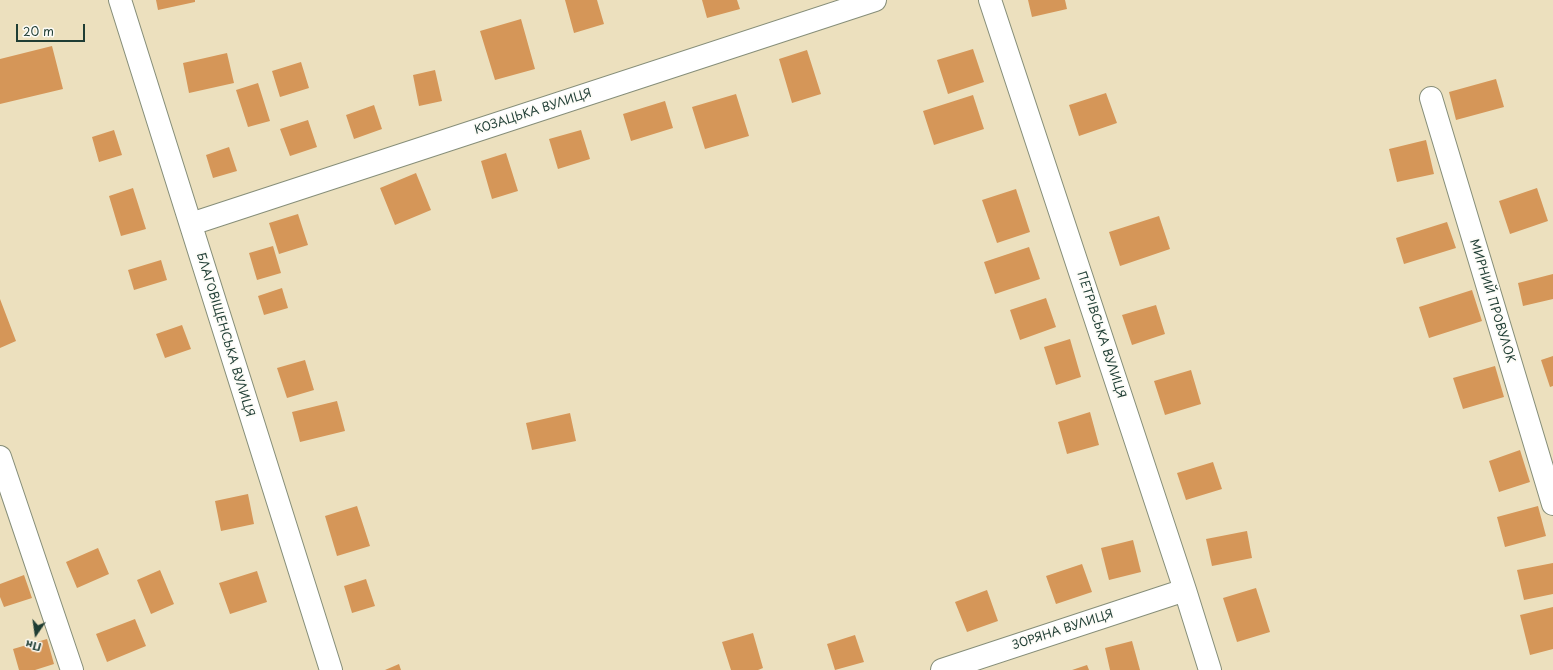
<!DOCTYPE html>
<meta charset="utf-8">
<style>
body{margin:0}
#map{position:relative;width:1553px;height:670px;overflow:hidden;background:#ece0be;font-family:"Playpen Sans",sans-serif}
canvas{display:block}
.north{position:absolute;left:16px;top:614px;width:40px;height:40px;-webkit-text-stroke:3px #fdfcf7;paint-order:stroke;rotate:193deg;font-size:11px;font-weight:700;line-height:16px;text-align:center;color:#1f3d34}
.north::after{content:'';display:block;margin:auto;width:14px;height:18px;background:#1f3d34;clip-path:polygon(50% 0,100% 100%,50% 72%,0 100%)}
.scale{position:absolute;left:16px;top:24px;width:69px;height:18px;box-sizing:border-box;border:2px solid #1f3d34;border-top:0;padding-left:5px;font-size:12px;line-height:14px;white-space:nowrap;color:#1f3d34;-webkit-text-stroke:3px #fdfcf7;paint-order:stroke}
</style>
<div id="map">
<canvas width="1553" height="670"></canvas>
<div class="north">Пн</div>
<div class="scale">20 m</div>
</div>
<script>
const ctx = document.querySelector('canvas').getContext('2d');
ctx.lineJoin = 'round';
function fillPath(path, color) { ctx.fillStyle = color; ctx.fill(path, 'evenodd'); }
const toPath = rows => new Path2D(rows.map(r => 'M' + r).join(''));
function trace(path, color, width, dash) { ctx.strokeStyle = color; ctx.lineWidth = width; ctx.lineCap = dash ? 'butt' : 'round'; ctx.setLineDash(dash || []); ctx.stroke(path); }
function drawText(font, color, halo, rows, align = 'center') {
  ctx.font = font + ' "Playpen Sans",sans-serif'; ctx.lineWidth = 3.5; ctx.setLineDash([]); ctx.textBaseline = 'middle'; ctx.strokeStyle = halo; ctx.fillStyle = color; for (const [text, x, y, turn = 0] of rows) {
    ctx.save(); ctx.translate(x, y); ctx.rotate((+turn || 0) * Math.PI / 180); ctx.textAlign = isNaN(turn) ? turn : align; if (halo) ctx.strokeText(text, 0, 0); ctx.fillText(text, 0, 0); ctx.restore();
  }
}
const building = toPath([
 [156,0,195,0,195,2,158,10],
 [565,0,597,0,604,24,574,33],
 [702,0,737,0,740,9,707,18],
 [1028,0,1065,0,1067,9,1032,17],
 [521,19,535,69,495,80,480,31],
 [52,46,63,89,0,104,0,59],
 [973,49,984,82,948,94,937,60],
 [807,50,821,94,792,103,779,59],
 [227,53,234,83,189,93,183,63],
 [301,62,309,88,280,97,272,71],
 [435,70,442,101,419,106,413,75],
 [1496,79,1504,107,1456,120,1449,92],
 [258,83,270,121,248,127,236,90],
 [1106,93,1117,123,1079,136,1069,105],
 [736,94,749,136,705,149,692,107],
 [973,95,984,129,934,145,923,111],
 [665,101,673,128,631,141,623,114],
 [374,105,382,129,354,139,346,115],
 [308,120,317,147,290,156,280,129],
 [114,130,122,155,99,162,92,137],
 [581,130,590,159,558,169,549,139],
 [1426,140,1434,174,1397,182,1389,149],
 [229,147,237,171,213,178,206,155],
 [506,153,518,191,492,199,481,161],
 [416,173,431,210,395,225,380,188],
 [133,188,146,229,121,236,109,196],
 [1537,188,1548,221,1510,234,1499,201],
 [1016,189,1030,232,997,243,982,200],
 [298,214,308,245,279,254,269,223],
 [1159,216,1170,249,1120,266,1109,232],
 [1447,222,1456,248,1404,264,1396,238],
 [273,246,281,273,257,280,249,253],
 [1029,247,1040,279,995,294,984,262],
 [161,260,167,280,134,290,128,270],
 [1553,274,1553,299,1523,306,1518,283],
 [282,288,288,308,264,315,258,296],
 [1472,290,1482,321,1429,338,1419,307],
 [1046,298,1056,327,1020,340,1010,310],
 [0,299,16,341,0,348],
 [1156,305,1165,334,1132,345,1122,315],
 [182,325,191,349,165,358,156,334],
 [1070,339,1081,377,1056,385,1044,347],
 [1553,356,1553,386,1550,387,1541,360],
 [305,360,314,390,287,398,277,368],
 [1495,366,1504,397,1463,409,1453,378],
 [1191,370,1201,404,1165,415,1154,381],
 [337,401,345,431,300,442,292,412],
 [1090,412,1099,445,1067,454,1058,422],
 [570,413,576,441,532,450,526,423],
 [1520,450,1530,482,1499,492,1489,461],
 [1213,462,1222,489,1186,500,1177,473],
 [248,494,254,524,221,531,215,501],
 [357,506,370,546,337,556,325,516],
 [1538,506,1546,536,1505,547,1497,517],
 [1247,531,1252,558,1212,566,1206,539],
 [1133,540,1141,572,1109,580,1101,548],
 [98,548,109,574,77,588,66,562],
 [1553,563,1553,594,1524,600,1517,570],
 [1082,564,1092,592,1056,604,1046,576],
 [160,570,174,604,151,614,137,580],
 [257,571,267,602,230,614,219,583],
 [24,575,32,598,4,607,0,597,0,584],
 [366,579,375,606,352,613,344,586],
 [1256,588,1270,632,1237,642,1223,598],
 [987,590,998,621,967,632,955,602],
 [1553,607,1553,649,1530,655,1520,615],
 [135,619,146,646,107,662,96,634],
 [753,633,763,668,758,670,731,670,722,642],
 [855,635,864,662,835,670,827,644],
 [47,639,54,664,35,670,19,670,13,649],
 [1132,641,1140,670,1110,670,1105,648],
 [399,664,401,670,385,670],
 [1087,665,1089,670,1072,670]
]);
const minor = toPath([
 [120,0,331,670],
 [990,0,1185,590,1210,670],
 [1431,98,1553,504],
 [191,224,875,0],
 [0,457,72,670],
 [942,670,1185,590]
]);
const streetNames = [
 ["КОЗАЦЬКА ВУЛИЦЯ",533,112,-18],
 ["МИРНИЙ ПРОВУЛОК",1492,301,73],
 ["БЛАГОВІЩЕНСЬКА ВУЛИЦЯ",225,335,73],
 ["ПЕТРІВСЬКА ВУЛИЦЯ",1101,335,72],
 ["ЗОРЯНА ВУЛИЦЯ",1063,630,-18]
];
fillPath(building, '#d59658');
trace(minor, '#868e79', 24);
trace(minor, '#fff', 22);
drawText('12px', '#1f3d34', '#fdfcf7', streetNames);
</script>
